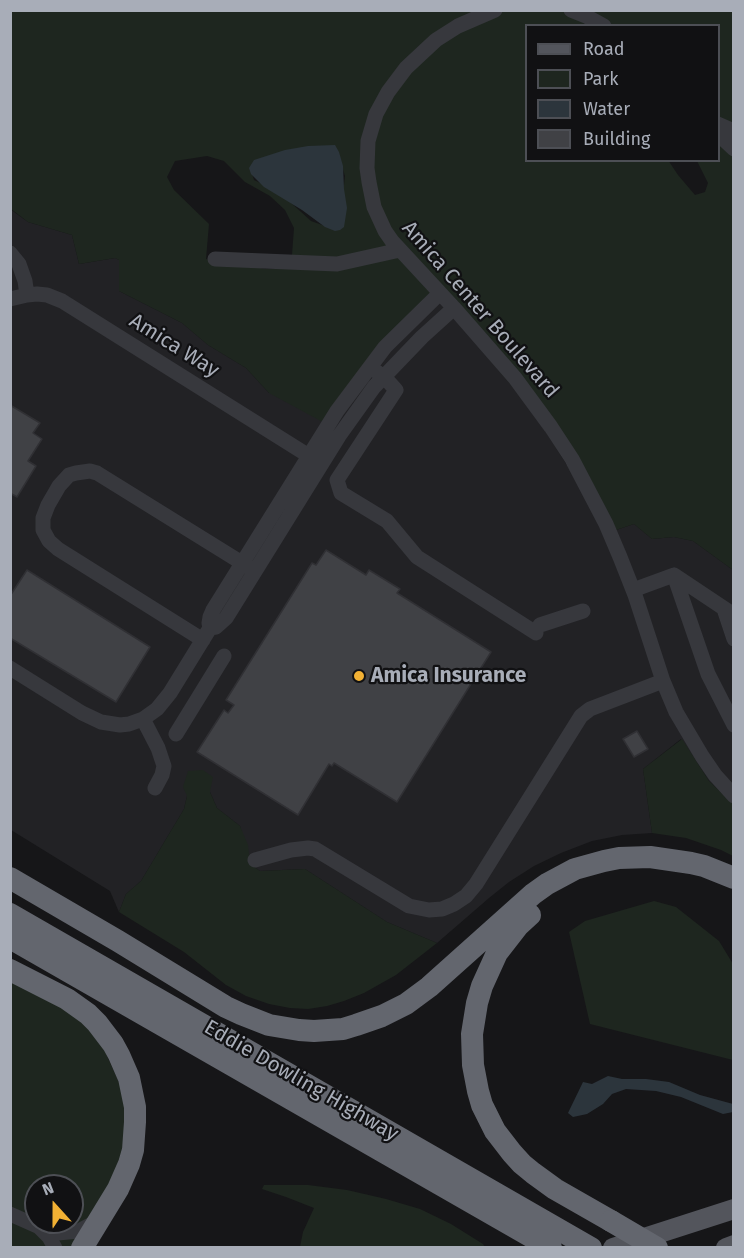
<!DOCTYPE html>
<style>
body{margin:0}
#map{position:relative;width:744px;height:1258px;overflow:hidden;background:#161618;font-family:"Fira Sans",sans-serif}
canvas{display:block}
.frame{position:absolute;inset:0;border:12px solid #a8adb8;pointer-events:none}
.legend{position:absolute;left:525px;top:24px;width:195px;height:138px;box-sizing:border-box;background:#111113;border:2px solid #4d4f55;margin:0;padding:8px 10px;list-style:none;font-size:18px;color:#a8adb8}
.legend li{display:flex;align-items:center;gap:12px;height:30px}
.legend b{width:30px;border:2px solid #4d4f55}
.north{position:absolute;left:24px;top:1174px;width:60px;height:60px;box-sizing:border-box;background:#111113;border:2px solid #4d4f55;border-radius:50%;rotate:339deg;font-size:16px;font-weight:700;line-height:24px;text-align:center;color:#a8adb8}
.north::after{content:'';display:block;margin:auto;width:21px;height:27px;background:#f2b134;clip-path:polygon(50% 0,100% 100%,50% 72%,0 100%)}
</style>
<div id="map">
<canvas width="744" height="1258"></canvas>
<div class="frame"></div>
<ul class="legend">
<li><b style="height:8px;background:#53555c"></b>Road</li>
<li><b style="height:16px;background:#1e261f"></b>Park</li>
<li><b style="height:16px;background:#2c353c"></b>Water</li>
<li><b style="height:16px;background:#404145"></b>Building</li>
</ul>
<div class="north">N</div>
</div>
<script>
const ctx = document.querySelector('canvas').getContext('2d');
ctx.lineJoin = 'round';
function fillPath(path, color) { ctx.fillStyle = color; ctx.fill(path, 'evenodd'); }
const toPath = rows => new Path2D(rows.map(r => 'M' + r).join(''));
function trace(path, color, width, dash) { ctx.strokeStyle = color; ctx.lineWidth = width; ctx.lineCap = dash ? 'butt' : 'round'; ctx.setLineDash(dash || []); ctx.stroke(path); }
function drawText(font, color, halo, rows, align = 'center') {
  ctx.font = font + ' "Fira Sans",sans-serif'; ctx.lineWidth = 4.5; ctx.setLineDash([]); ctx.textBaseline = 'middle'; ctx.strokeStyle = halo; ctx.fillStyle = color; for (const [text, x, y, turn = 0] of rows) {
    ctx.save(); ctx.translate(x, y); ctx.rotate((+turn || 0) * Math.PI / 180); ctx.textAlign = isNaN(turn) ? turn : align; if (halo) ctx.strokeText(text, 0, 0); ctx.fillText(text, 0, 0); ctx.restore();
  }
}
const built = toPath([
 [10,209,28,222,72,235,79,264,115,258,119,260,119,291,182,323,208,345,246,368,269,393,382,354,440,299,502,364,610,532,634,524,652,539,674,537,693,541,733,570,733,804,709,781,681,739,643,769,652,833,622,835,592,841,561,853,534,866,509,882,489,898,437,943,387,922,305,869,260,871,250,864,240,826,217,808,210,792,187,796,184,809,141,881,126,894,119,912,110,891,11,830]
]);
const green = toPath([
 [11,11,733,11,733,570,693,541,674,537,652,539,634,524,610,532,558,442,440,299,382,354,330,426,269,393,246,368,208,345,182,323,119,291,119,260,115,258,79,264,72,235,28,222,11,209],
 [526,26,718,26,718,160,697,161,708,183,705,192,695,195,678,175,668,160,526,160],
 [338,153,345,176,340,221,325,226,311,221,279,192,254,180,250,167],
 [207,156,224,161,245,182,270,196,285,210,294,228,291,268,285,269,266,269,206,259,209,224,174,190,167,177,175,161],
 [682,739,709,781,733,804,733,856,721,850,686,838,652,833,643,769],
 [203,770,213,777,210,792,217,808,240,826,248,845,250,864,260,871,305,869,387,922,437,943,396,975,364,993,344,1001,327,1006,308,1009,290,1008,269,1004,246,996,226,985,184,952,119,912,126,894,141,881,184,809,187,796,183,787,188,771],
 [654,901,676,907,719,941,733,964,733,1060,590,1024,569,932,585,921],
 [10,978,92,1023,143,1135,89,1247,11,1247],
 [36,1186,72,1186,72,1222,36,1222],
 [264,1185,308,1185,347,1190,386,1199,420,1209,451,1224,483,1244,485,1247,300,1247,303,1232,314,1208,286,1197,262,1189]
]);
const water = toPath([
 [335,145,339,152,343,166,344,189,347,208,344,227,340,230,335,231,325,227,302,210,264,187,251,174,249,168,254,160,285,150,308,146],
 [608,1076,622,1079,646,1079,669,1082,700,1095,733,1104,733,1112,723,1114,681,1097,656,1091,626,1089,612,1094,603,1104,587,1114,573,1117,568,1113,583,1082,592,1084]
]);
const building = toPath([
 [10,405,40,423,33,433,42,439,28,461,36,466,17,497,10,493,10,405],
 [326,550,366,575,369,570,400,589,397,593,491,652,397,802,334,763,332,766,329,764,298,815,197,752,224,710,228,713,234,705,226,700,312,563,316,565,326,550],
 [27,570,150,647,116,702,10,638,10,596,27,570],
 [637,731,648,749,634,757,623,739,637,731]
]);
const minor = toPath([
 [495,10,458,26,436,40,406,68,388,92,376,114,368,141,367,168,369,182,374,207,385,231,392,241,454,308,515,378,551,427,572,459,606,524,620,557,635,595,663,681,676,712,702,756,715,775,734,796],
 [571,10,586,16,604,26],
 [718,124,734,131],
 [718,134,734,149],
 [10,253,19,264,25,281,27,295],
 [215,259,337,264,400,250],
 [10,299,27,295,37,294,47,295,62,301,317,461],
 [377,372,387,380,396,390,337,480,341,493,387,521,417,557,536,633],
 [674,575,708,674,734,725],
 [633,590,674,575,734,615],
 [724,609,734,639],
 [540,625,583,611],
 [210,628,216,627,226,618,339,436,374,387,422,337,454,308],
 [203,640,58,549,49,541,43,530,43,518,48,505,59,486,69,475,76,473,90,471,97,473,255,571],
 [10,668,82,713,101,722,120,725,129,724,143,719,157,709,170,693,210,628,209,623,210,617,213,610,337,411,385,347,440,293],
 [143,719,158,748,164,766,162,775,155,788],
 [176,734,224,656],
 [255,860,291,850,308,848,315,849,409,906,429,910,442,909,454,904,466,896,476,884,581,716,590,709,663,681],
 [10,1214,46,1230,58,1233,79,1231,96,1222],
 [39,1227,49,1237,55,1248]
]);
const major = toPath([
 [613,1248,734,1209],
 [726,1248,734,1245]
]);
const highway = toPath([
 [10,878,118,941,226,1007,241,1014,269,1025,299,1030,314,1031,343,1029,356,1025,382,1016,406,1004,429,987,533,894,547,884,575,869,604,861,619,858,650,857,691,863,704,866,734,878],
 [10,914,591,1248],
 [530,915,518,926,497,953,482,986,477,1003,472,1034,473,1065,478,1091,482,1105,495,1131,512,1153,522,1164,533,1173,555,1189,611,1221],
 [10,938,551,1248],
 [10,970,67,999,88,1014,97,1023,113,1044,119,1055,129,1078,135,1107,135,1122,133,1150,129,1164,118,1189,82,1248]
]);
const highwayBridge = toPath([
 [611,1221,657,1248]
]);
const markers = [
 [359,676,6,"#f2b134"]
];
const streetNames = [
 ["Amica Center Boulevard",480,310,49],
 ["Amica Way",174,346,32],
 ["Eddie Dowling Highway",301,1081,30]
];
const poiNames = [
 ["Amica Insurance",371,676]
];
fillPath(built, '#222225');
fillPath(green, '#1e261f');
fillPath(water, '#2c353c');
fillPath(building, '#404145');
trace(building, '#303034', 1.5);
trace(minor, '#37383d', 15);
trace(major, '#53555c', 20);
trace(highway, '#63666e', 22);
trace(highwayBridge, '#63666e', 22);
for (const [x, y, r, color] of markers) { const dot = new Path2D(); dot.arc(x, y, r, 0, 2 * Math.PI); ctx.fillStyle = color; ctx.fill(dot); trace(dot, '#111113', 2); }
drawText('21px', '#a8adb8', '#111113', streetNames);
drawText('bold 21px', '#a8adb8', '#111113', poiNames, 'left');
</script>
